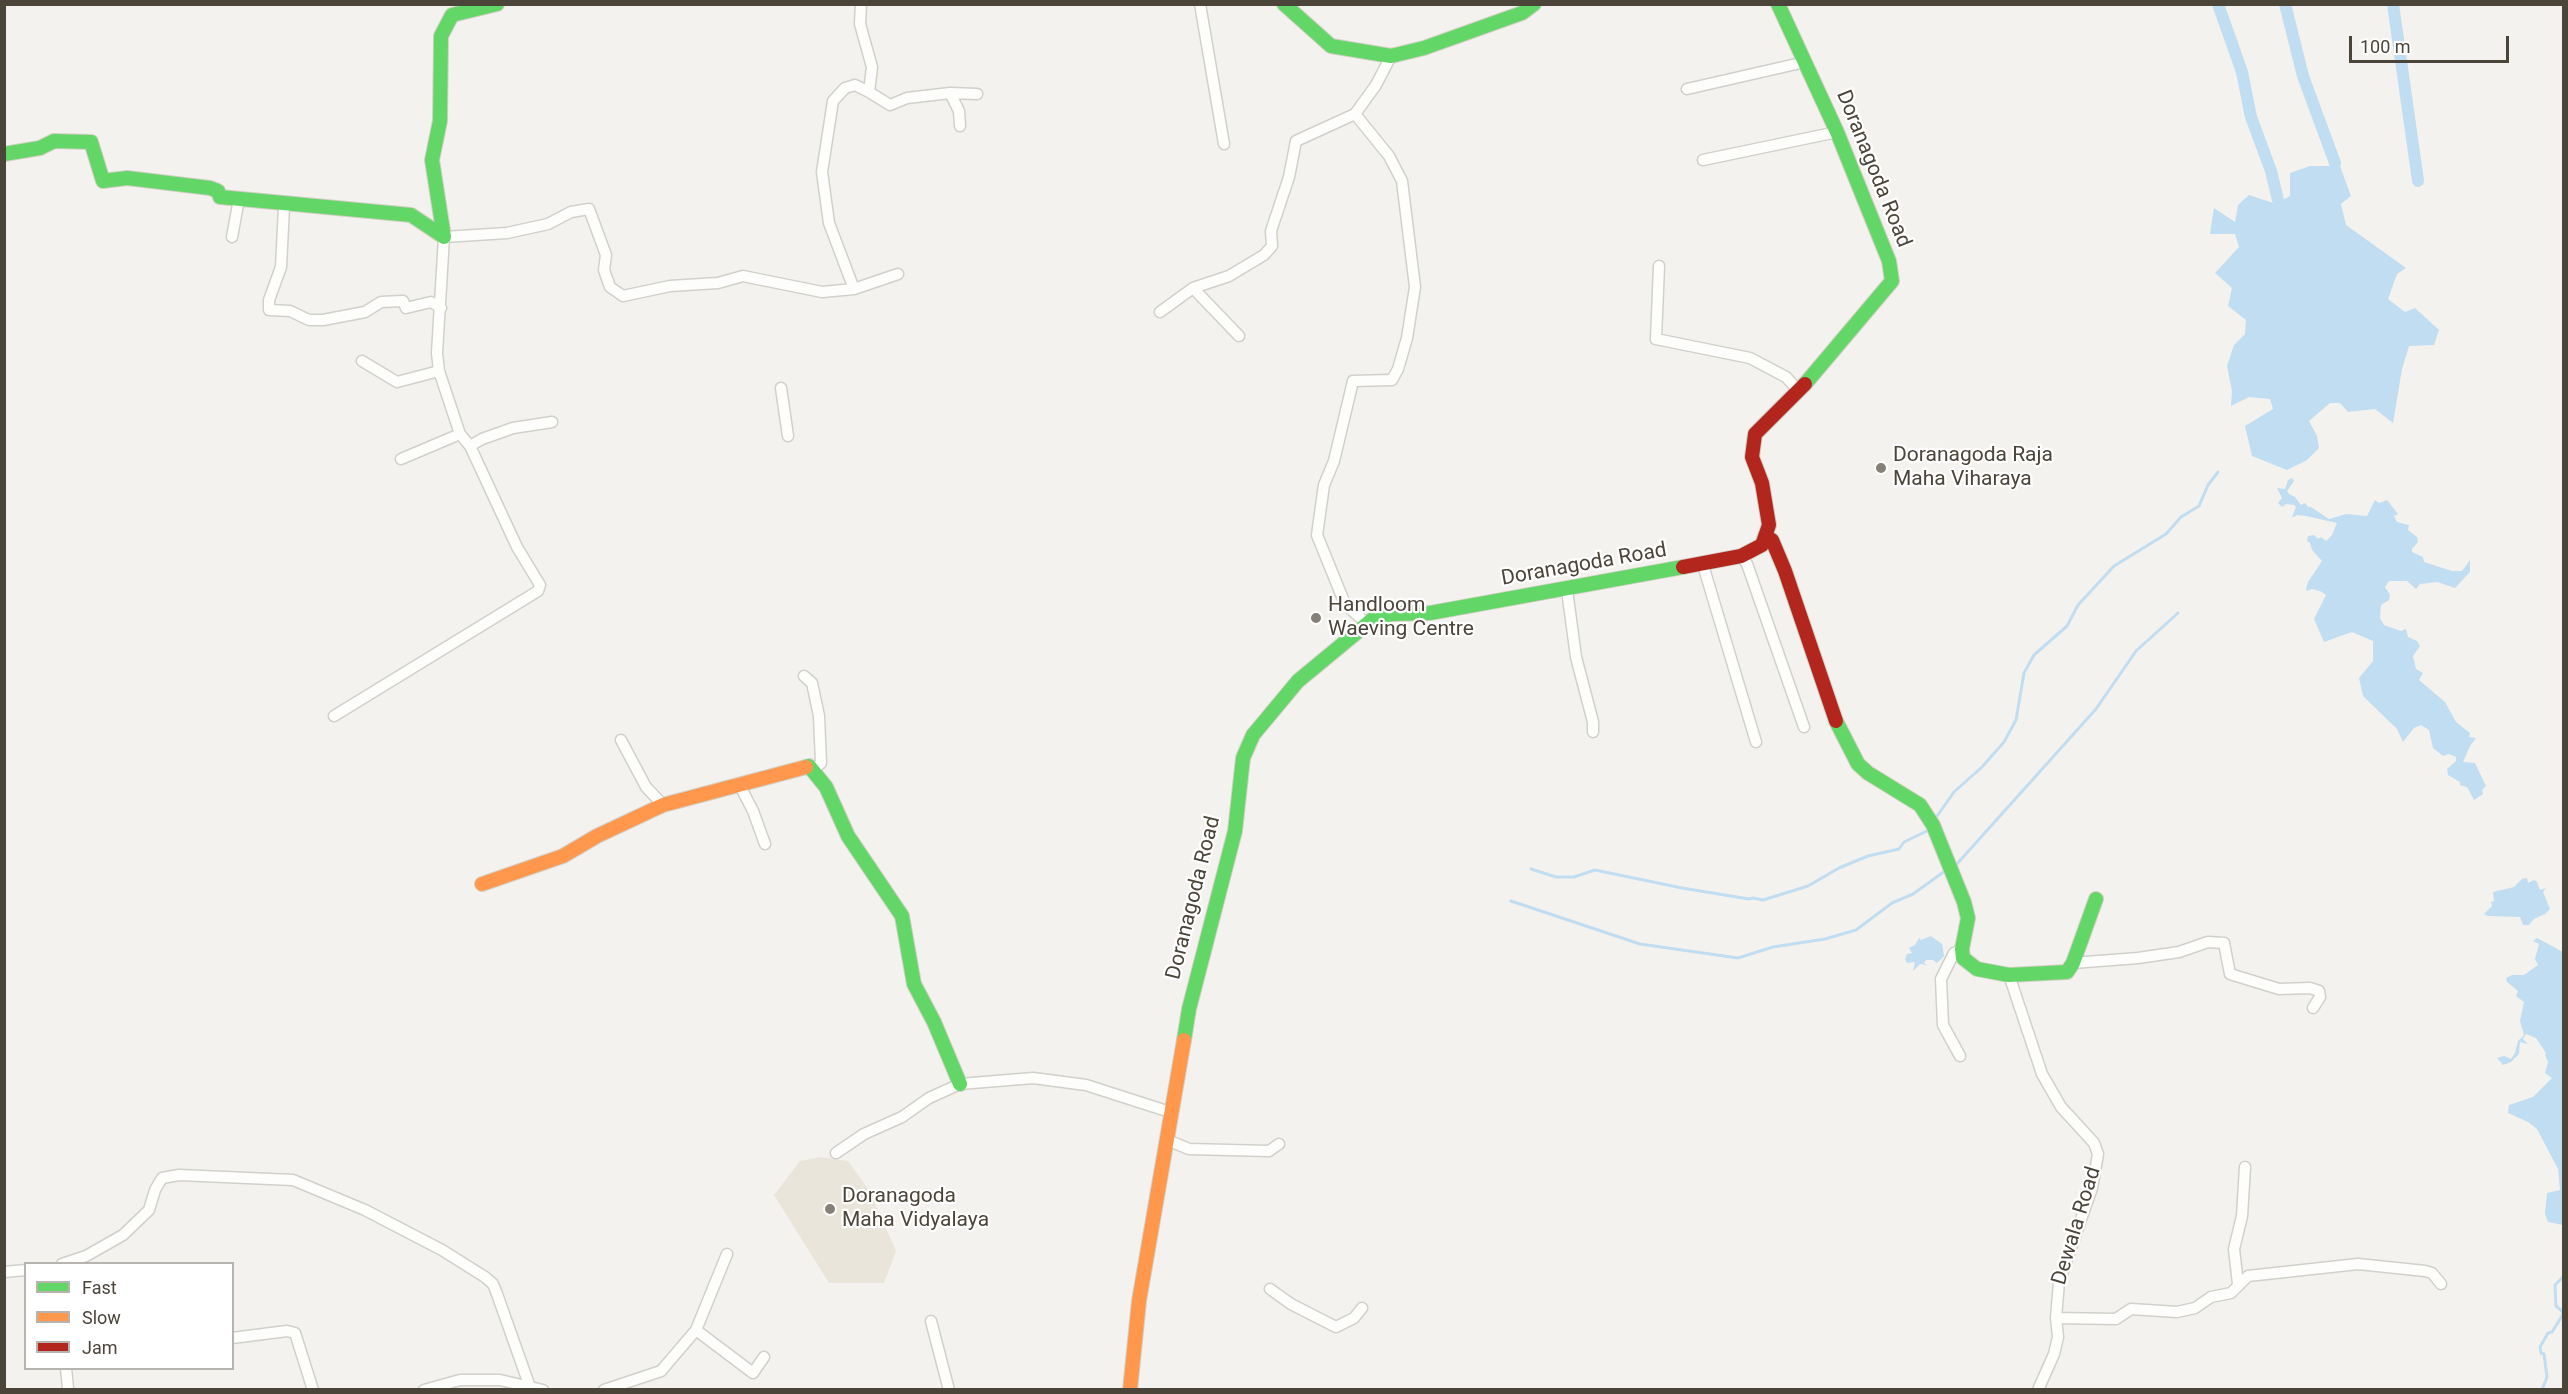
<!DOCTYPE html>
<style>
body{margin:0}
#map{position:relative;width:2568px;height:1394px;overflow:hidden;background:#f4f2ee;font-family:Roboto,sans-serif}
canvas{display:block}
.frame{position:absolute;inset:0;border:6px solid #4b4439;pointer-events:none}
.legend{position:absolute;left:24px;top:1262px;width:210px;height:108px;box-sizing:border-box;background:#fff;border:2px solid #b7b4b0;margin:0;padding:8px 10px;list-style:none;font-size:18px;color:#4b4439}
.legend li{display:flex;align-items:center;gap:12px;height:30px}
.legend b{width:30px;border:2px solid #b7b4b0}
.scale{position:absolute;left:2349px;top:36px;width:160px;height:27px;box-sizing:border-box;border:3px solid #4b4439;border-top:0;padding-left:8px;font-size:18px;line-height:21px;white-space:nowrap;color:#4b4439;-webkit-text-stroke:4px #fff;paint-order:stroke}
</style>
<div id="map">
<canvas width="2568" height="1394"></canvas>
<div class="frame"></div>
<ul class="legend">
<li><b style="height:8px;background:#63d668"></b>Fast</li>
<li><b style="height:8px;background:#ff974d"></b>Slow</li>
<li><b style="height:8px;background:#b3261e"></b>Jam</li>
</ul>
<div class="scale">100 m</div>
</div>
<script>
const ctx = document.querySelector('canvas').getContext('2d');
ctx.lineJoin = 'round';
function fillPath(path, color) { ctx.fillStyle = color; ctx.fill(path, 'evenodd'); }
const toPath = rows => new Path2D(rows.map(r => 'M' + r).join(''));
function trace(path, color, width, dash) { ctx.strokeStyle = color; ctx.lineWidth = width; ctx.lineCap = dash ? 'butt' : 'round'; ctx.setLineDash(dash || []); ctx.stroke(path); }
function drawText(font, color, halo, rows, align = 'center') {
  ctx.font = font + ' Roboto,sans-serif'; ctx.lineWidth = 4.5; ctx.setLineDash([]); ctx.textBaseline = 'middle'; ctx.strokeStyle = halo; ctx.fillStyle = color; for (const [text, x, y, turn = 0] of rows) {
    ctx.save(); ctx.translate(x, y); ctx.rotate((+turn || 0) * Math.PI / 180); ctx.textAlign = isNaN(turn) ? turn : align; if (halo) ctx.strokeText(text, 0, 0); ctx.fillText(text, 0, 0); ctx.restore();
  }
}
const education = toPath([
 [820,1157,848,1161,869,1190,896,1251,884,1283,829,1283,774,1195,800,1161]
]);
const water = toPath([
 [2310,166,2340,166,2351,196,2341,204,2346,225,2406,268,2397,274,2388,299,2405,312,2415,308,2439,330,2434,345,2409,346,2402,369,2393,423,2375,409,2348,412,2340,403,2330,403,2309,421,2317,436,2319,448,2307,460,2287,470,2252,456,2245,426,2273,409,2270,399,2249,397,2231,406,2232,391,2227,366,2234,345,2245,334,2246,320,2228,306,2232,288,2215,273,2239,247,2235,234,2210,234,2214,208,2235,222,2238,205,2249,195,2276,204,2290,196,2290,173],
 [2292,478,2294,481,2287,491,2289,494,2295,497,2301,505,2305,503,2308,507,2311,507,2329,519,2346,514,2367,516,2375,500,2379,503,2387,500,2398,514,2394,516,2397,522,2409,525,2408,530,2417,537,2418,542,2412,549,2412,552,2423,557,2424,562,2452,571,2462,571,2470,560,2470,572,2455,588,2437,582,2420,584,2416,589,2407,581,2389,581,2385,587,2390,595,2389,600,2381,605,2380,618,2384,625,2401,631,2406,629,2408,637,2417,641,2420,646,2413,656,2416,669,2423,673,2419,680,2445,702,2456,722,2470,733,2469,737,2476,738,2470,746,2463,762,2475,763,2486,786,2482,790,2483,794,2474,800,2467,787,2460,785,2460,782,2448,775,2447,769,2456,761,2456,757,2449,754,2443,756,2433,748,2429,730,2421,725,2414,728,2403,742,2397,729,2363,696,2359,678,2373,661,2373,641,2352,632,2324,642,2314,619,2326,595,2320,591,2311,589,2307,591,2306,589,2308,582,2322,561,2312,550,2310,543,2307,541,2308,536,2314,535,2318,539,2321,537,2326,541,2332,535,2337,523,2306,516,2297,515,2294,517,2292,517,2296,507,2294,505,2286,504,2282,507,2278,503,2282,498,2277,488,2285,489,2288,480],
 [2527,878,2528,883,2534,880,2537,882,2540,890,2546,888,2543,892,2550,909,2545,914,2534,919,2529,925,2523,925,2520,917,2488,916,2484,914,2492,906,2491,902,2494,901,2493,892,2514,887,2522,879],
 [1931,936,1942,944,1944,956,1937,963,1933,960,1926,960,1924,963,1927,965,1920,964,1913,971,1915,962,1907,963,1905,959,1907,954,1912,953,1909,948,1915,945,1919,938,1921,940],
 [2537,938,2563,952,2563,1225,2548,1222,2545,1214,2547,1193,2560,1190,2558,1169,2537,1129,2528,1122,2508,1113,2509,1105,2533,1097,2552,1078,2545,1073,2548,1062,2545,1055,2546,1053,2536,1038,2526,1034,2523,1039,2528,1044,2520,1042,2519,1054,2511,1062,2503,1065,2497,1058,2504,1056,2511,1059,2515,1053,2518,1041,2524,1035,2520,1021,2524,1002,2516,996,2518,991,2507,982,2506,978,2512,975,2524,975,2538,965,2535,959,2539,944,2533,941]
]);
const stream = toPath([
 [1935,819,1954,792,1982,767,2004,742,2016,720,2024,673,2034,655,2067,626,2078,605,2114,566,2166,534,2181,517,2199,506,2208,485,2218,472],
 [1956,865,2096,709,2136,651,2178,613],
 [1531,869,1556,877,1574,877,1595,870,1682,888,1749,899,1753,898,1763,900,1808,886,1839,868,1868,856,1899,849,1904,842,1929,830],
 [1511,901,1640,944,1738,958,1773,947,1825,939,1856,930,1892,903,1913,894,1945,871],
 [2542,1390,2547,1377,2544,1354,2541,1353,2540,1347,2548,1333,2552,1332,2562,1316,2563,1312,2556,1306,2555,1285,2564,1276]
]);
const canal = toPath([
 [2218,4,2242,72,2251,117,2271,171,2278,200],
 [2285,4,2303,76,2335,163],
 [2393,4,2418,181]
]);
const street = toPath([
 [861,4,860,24,872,67,869,92,890,105,907,98,950,93,977,94],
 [1200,4,1224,144],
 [1687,89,1805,62],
 [950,93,959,111,960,126],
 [1355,114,1389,156,1402,181,1415,287,1407,338,1398,369,1392,380,1353,381,1334,461,1324,485,1317,535,1345,604,1367,624],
 [1703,160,1837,132],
 [280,202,284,207,281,267,269,300,269,310,290,311,309,320,323,320,365,312,381,302,403,301,406,308,431,302,441,308],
 [232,237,239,199],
 [1659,266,1656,339,1750,358,1786,377,1799,391],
 [1193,288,1239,336],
 [854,289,829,223,822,172,833,101,845,88,855,85,869,92],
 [1160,312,1193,288,1229,276,1264,255,1272,246,1271,231,1289,177,1296,141,1355,114,1376,85,1391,56],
 [362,361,397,382,439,371],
 [781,388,788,436],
 [460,434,439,371,437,353,444,237,507,233,548,224,571,212,589,209,606,255,604,270,610,287,623,296,670,286,718,283,743,276,822,292,854,289,898,274],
 [470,446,482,439,513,428,552,422],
 [1741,556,1747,564,1804,727],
 [1703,565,1756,742],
 [1567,590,1576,657,1593,722,1593,732],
 [804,676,812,683,819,716,821,763,813,770],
 [334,716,538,591,540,585,517,547,470,446,460,434,401,459],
 [621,740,646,787,663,805],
 [739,784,753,811,765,844],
 [2073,963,2138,958,2179,952,2208,942,2224,943,2230,974,2279,989,2310,988,2319,991,2320,997,2313,1008],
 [2009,975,2042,1074,2061,1107,2094,1143,2098,1154,2092,1188,2059,1282,2056,1318,2058,1337,2054,1354,2038,1390],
 [1960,1056,1943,1025,1941,979,1954,953,1962,949],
 [1167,1140,1189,1149,1269,1151,1279,1144],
 [836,1153,864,1134,902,1117,929,1098,960,1084,1033,1078,1086,1085,1170,1112],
 [62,1264,86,1256,123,1235,149,1210,155,1190,162,1178,179,1175,293,1180,365,1210,442,1250,485,1277,493,1284,497,1294,531,1390],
 [4,1272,26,1270],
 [2238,1284,2234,1249,2242,1216,2245,1167],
 [1270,1289,1291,1304,1336,1327,1354,1318,1362,1308],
 [2056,1318,2116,1319,2131,1309,2177,1312,2195,1308,2211,1297,2231,1293,2248,1276,2358,1264,2425,1271,2432,1273,2441,1284],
 [931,1321,949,1390],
 [696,1330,753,1373,764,1357],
 [232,1338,287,1331,295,1333,313,1390],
 [66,1368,68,1388],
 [424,1390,460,1380,500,1380,543,1390],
 [604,1390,661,1371,696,1330,727,1254]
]);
const fast = toPath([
 [1284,4,1331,46,1391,56,1424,48,1522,13,1534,4],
 [1778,4,1837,132,1889,261,1892,281,1805,384],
 [4,154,40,148,54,141,91,142,103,181,127,178,210,188,218,191,220,197,411,215,444,237,432,160,440,121,441,36,452,15,497,4],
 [1836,721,1858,764,1868,773,1920,805,1933,825,1964,902,1968,918,1962,949,1963,958,1977,969,2009,975,2067,972,2073,963,2096,899],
 [806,767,809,766,826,787,848,836,902,916,914,984,934,1022,960,1084],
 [1184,1040,1189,1009,1235,831,1243,758,1253,735,1298,681,1373,619,1393,614,1430,613,1683,567]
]);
const slow = toPath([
 [482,884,563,856,597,836,663,805,806,767],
 [1130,1390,1139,1301,1184,1040]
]);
const jam = toPath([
 [1765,536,1772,540,1785,571,1836,721],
 [1683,567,1741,556,1762,545,1769,525,1762,483,1752,457,1755,434,1805,384]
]);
const markers = [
 [1881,468,6,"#868178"],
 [1316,618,6,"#868178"],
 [830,1209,6,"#868178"]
];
const streetNames = [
 ["Doranagoda Road",1873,169,68],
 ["Doranagoda Road",1584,565,-10],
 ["Doranagoda Road",1194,898,-76],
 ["Dewala Road",2077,1226,-73]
];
const poiNames = [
 ["Doranagoda Raja",1893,456],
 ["Maha Viharaya",1893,480],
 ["Handloom",1328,606],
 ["Waeving Centre",1328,630],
 ["Doranagoda",842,1197],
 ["Maha Vidyalaya",842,1221]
];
fillPath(education, '#eae5da');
fillPath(water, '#c0ddf1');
trace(stream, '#c0ddf1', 3);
trace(canal, '#c0ddf1', 12);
trace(street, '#d2d0cb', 13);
trace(fast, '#d3cfc5', 16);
trace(slow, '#d3cfc5', 16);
trace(jam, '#d3cfc5', 16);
trace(street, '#fdfdfc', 10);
trace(fast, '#63d668', 14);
trace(slow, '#ff974d', 14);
trace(jam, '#b3261e', 14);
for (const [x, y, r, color] of markers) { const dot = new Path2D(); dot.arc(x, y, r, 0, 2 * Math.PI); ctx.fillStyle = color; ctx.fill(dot); trace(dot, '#fff', 2); }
drawText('21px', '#4b4439', '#fff', streetNames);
drawText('21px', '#4b4439', '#fff', poiNames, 'left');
</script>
